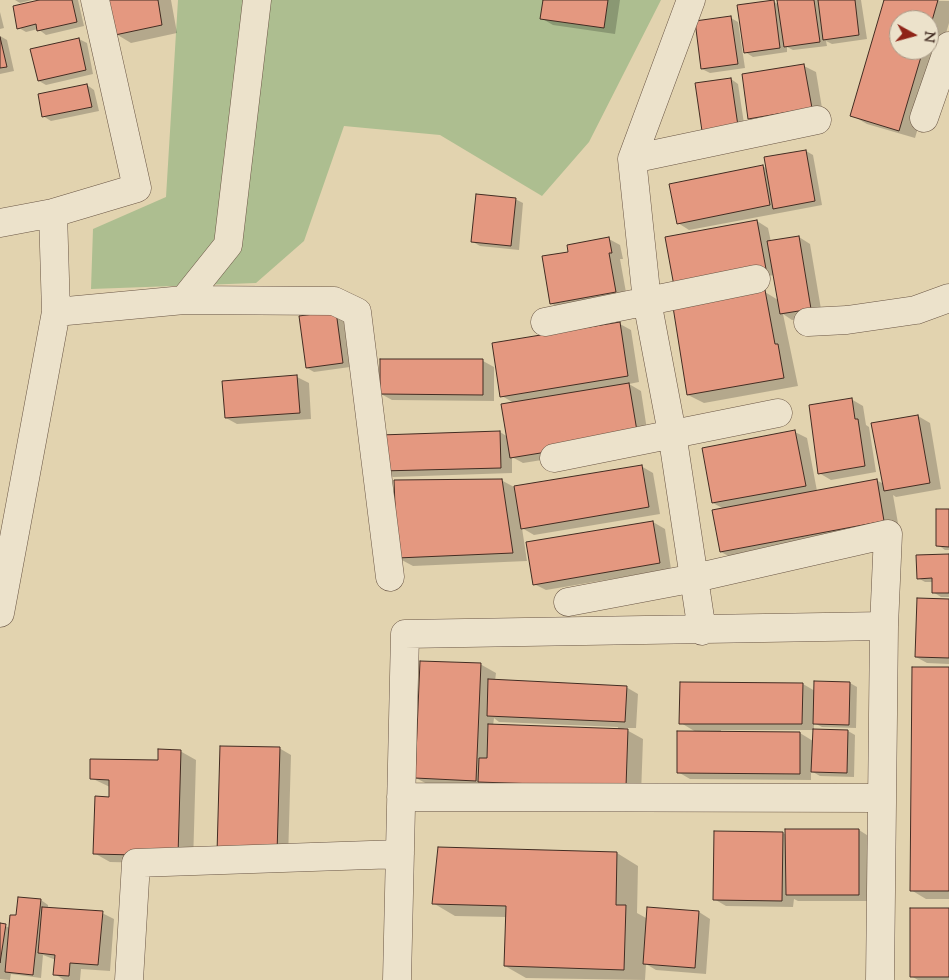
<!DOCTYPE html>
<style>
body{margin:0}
#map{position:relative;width:949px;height:980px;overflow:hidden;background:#e2d3af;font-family:"Sorts Mill Goudy",serif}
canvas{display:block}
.north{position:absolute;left:889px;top:10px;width:50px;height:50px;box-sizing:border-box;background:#ece2cb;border:1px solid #a89987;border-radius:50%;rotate:97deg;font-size:14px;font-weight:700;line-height:20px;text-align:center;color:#422c22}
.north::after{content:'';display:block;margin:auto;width:18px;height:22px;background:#8f2418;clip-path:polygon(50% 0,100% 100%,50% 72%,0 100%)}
</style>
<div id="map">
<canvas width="949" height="980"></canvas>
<div class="north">N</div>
</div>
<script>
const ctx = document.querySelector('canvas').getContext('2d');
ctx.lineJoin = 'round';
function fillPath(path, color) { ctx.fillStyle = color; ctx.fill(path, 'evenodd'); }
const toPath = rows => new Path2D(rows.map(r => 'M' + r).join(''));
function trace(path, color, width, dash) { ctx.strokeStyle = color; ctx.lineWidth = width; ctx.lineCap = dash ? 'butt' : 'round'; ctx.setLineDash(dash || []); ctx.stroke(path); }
const green = toPath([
 [178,0,661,0,589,142,542,196,440,135,344,126,304,241,256,283,91,289,93,229,166,197]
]);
const shadow = toPath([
 [15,0,32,0,20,3],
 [44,0,78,0,84,26,46,35,38,29,26,32,19,28],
 [108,0,171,0,177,33,131,43,116,34],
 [544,0,620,0,615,34,553,25,541,18],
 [779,0,861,0,867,39,832,44,826,41,827,46,793,50,787,47,787,52,753,57,745,52,773,1,779,5],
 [885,0,949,1,949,23,915,138,867,124,851,115],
 [899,20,929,20,929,50,899,50],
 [0,12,4,28,0,29],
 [731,18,738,22,745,68,710,73,702,69],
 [0,36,7,40,14,71,0,74],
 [79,39,87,43,93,74,46,85,39,81],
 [804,66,816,72,823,114,761,125,749,118],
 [731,79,738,84,745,130,710,135],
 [87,85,94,90,99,111,51,121,43,116],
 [806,151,813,155,822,205,689,230,678,223,762,166,768,169],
 [515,199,523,203,519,250,480,246,473,242],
 [757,221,768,228,771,242,799,237,810,244,822,315,792,320,783,314,798,386,704,403,688,395,765,292,778,300,774,275,687,292],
 [609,239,620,245,623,259,620,259,627,298,563,310,551,303,570,253],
 [343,316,350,367,314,372,307,368,300,317],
 [620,324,631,330,639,382,629,384,641,391,649,443,523,463,512,457,512,473,393,477,382,470,500,432,508,437,514,403,502,396],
 [483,361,494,367,494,401,392,400,381,394],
 [297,377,309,383,311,419,237,424,226,418,223,382],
 [851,399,863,406,866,425,869,427,876,472,831,480,819,473],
 [918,416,930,423,941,489,896,497,893,495,899,529,736,560,721,552,724,509,713,503,795,432,807,438,817,491,876,480,884,484],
 [641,466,653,473,660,514,534,535,522,528,527,561,413,566,398,558,501,480,514,487],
 [949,510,949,550,945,550,938,545],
 [653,522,665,529,671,569,546,590,534,584,527,543],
 [949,555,949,597,941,597,933,592,933,582,925,582,918,578],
 [949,601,949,664,927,663,916,657],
 [480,664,496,673,495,681,626,687,638,694,636,728,623,728,643,739,641,795,431,786,416,778],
 [494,718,499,722,618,727,618,730,493,726],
 [949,668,949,899,926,899,911,890],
 [850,683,857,687,856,728,822,727,814,723,814,730,848,731,855,735,854,777,820,776,811,771,811,780,690,779,678,772,696,732,681,723,803,684,815,691],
 [721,730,814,730,813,741,800,733,721,732],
 [279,748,291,755,288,860,230,859],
 [180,751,196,760,193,864,110,862,94,853,110,798,110,787,91,778,159,762],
 [859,830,870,837,871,901,798,901,794,899,793,907,726,906,714,899,783,833,787,835],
 [439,849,617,853,638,866,637,913,648,919,699,912,710,919,706,974,656,970,646,964,645,980,526,978,505,966,506,917,455,916,433,903],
 [41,900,48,905,48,908,102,913,114,919,110,971,81,969,80,980,64,980,55,974,56,960,43,955,41,978,11,974,10,980,0,979,0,924,10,928,18,916],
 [949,909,949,980,918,980,911,976]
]);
const building = toPath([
 [39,0,72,0,77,22,37,31,36,24,17,29,13,6,39,0],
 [107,0,158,0,162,25,115,35,107,0],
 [543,0,608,0,604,28,540,19,543,0],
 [774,0,780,48,744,53,737,5,774,0],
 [777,0,814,0,820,42,784,47,777,0],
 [818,0,855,0,859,35,823,40,818,0],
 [884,0,938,0,929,31,929,20,899,20,899,50,923,50,899,131,850,116,884,0],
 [731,16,738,64,701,69,695,21,731,16],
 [0,37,7,67,0,68,0,37],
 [79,38,86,70,38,81,30,49,79,38],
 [804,64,812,108,748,119,742,74,804,64],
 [731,78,738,126,702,131,695,83,731,78],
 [87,84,92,107,42,117,38,94,87,84],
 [806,150,815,201,773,209,764,157,806,150],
 [763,165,770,205,677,224,669,184,763,165],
 [476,194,516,198,511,246,471,242,476,194],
 [757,220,766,269,674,286,665,237,757,220],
 [799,236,811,309,780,314,767,241,799,236],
 [609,237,612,253,609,253,616,292,550,304,542,256,568,252,567,245,609,237],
 [765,290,775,344,778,344,784,378,687,395,673,307,765,290],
 [336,311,343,363,306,368,299,316,336,311],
 [620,322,628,376,500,397,492,343,620,322],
 [380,359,483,359,483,395,380,394,380,359],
 [297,375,300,413,225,418,222,381,297,375],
 [629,383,638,437,510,458,501,404,629,383],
 [852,398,855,419,858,419,865,466,818,474,809,405,852,398],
 [918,415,930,483,884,491,871,423,918,415],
 [795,430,806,486,712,503,702,448,795,430],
 [500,431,501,468,381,471,380,435,500,431],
 [642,465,649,507,521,529,514,486,642,465],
 [502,479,513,553,397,558,394,480,502,479],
 [877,479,884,521,720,552,712,510,877,479],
 [936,509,949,509,949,547,936,546,936,509],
 [653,521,660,563,533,585,526,542,653,521],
 [949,554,949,593,932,593,932,578,917,579,916,555,949,554],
 [917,598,949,599,949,658,915,657,917,598],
 [420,661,481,663,476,781,415,778,420,661],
 [912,667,949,667,949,891,910,891,912,667],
 [488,679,627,686,625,722,487,716,488,679],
 [814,681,850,682,849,725,813,724,814,681],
 [680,682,803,683,802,724,679,724,680,682],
 [488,724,628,729,626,787,478,782,479,758,487,758,488,724],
 [813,729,848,730,847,773,811,772,813,729],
 [677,731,800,732,800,774,677,773,677,731],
 [220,746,280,747,277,854,217,853,220,746],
 [158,749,181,750,178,856,93,854,95,796,109,797,109,780,90,779,90,759,158,760,158,749],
 [785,829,859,829,859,895,786,895,785,829],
 [714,831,783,832,782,901,713,900,714,831],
 [438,847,617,852,616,905,626,905,624,970,504,966,506,906,432,904,438,847],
 [18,897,41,899,33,975,5,972,10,915,16,915,18,897],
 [42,907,103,911,98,965,70,963,69,976,53,975,55,955,38,953,42,907],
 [647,907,699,911,695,968,643,964,647,907],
 [910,908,949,908,949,977,910,977,910,908],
 [0,923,6,924,0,963,0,923]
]);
const minor = toPath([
 [691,0,632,159,647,301,672,433,702,631],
 [924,118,949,46],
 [632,159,817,120],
 [53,213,56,312],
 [0,223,53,213,137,188,95,0],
 [184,300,334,301,357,312,390,577],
 [545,322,756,279],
 [808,322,847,320,916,310,949,298],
 [554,458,778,413],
 [568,602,695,578,888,534,884,626,880,980],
 [0,613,56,312,184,300,228,245,257,0],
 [401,797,882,798],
 [129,980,136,863,400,854],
 [397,980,405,634,884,626]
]);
fillPath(green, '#adbe90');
fillPath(shadow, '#0003');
fillPath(building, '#e49880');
trace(building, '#422c22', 1);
trace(minor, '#6a5645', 29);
trace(minor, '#ece2cb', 28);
</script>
